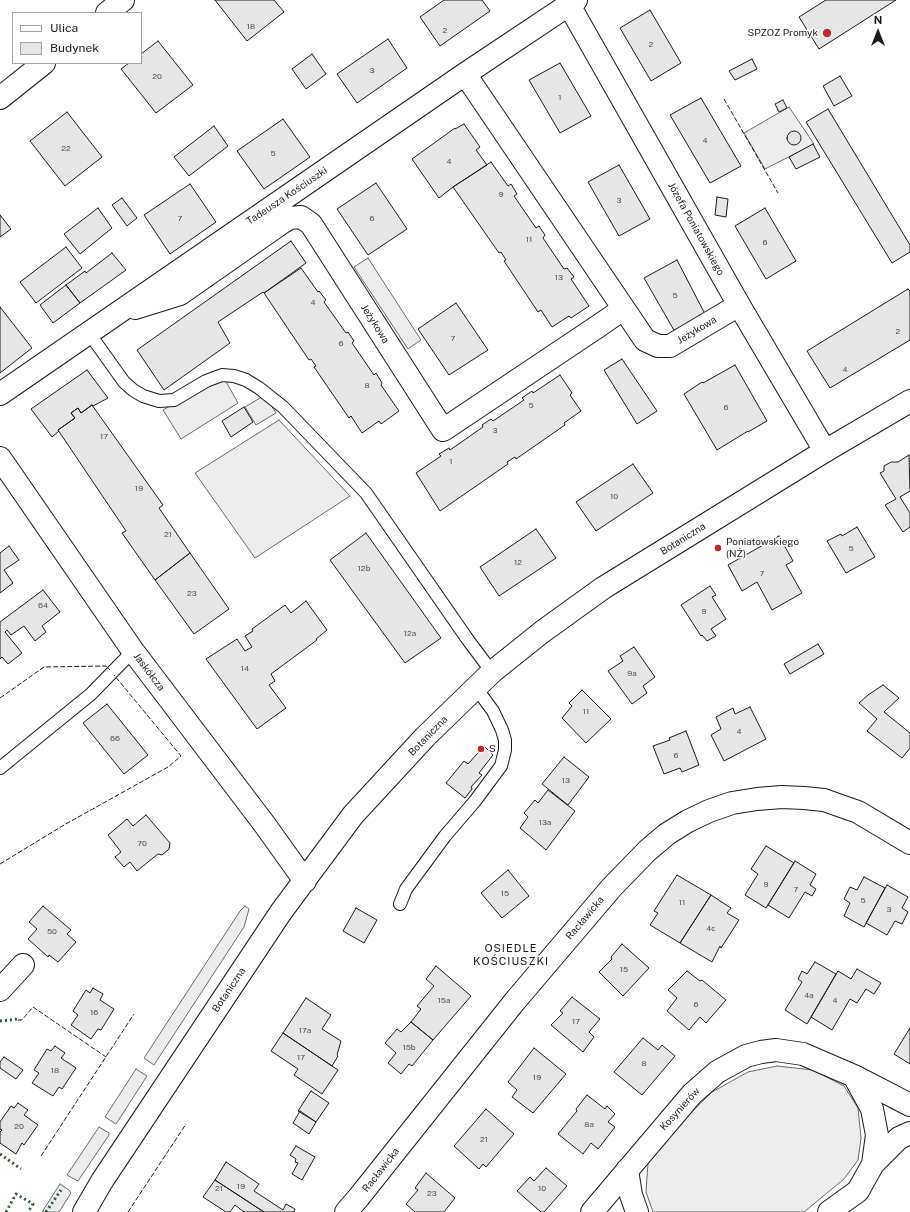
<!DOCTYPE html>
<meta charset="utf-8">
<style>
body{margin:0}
#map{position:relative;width:910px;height:1212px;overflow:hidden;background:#fff;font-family:"Public Sans",sans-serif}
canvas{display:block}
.legend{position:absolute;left:12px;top:12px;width:130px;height:52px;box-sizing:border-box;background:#fff;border:1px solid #a3a3a3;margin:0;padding:5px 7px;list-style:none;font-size:12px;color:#1a1a1a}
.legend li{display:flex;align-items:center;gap:8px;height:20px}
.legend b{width:20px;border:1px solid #a3a3a3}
.north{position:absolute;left:858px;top:12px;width:40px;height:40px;-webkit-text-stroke:3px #fff;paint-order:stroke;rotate:0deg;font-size:11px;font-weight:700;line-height:16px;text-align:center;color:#1a1a1a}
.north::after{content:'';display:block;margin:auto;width:14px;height:18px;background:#1a1a1a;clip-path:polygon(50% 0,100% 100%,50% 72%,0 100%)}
</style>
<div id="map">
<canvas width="910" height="1212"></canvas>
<ul class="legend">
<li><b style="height:5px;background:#fff"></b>Ulica</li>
<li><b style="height:11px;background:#e6e6e6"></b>Budynek</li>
</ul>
<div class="north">N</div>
</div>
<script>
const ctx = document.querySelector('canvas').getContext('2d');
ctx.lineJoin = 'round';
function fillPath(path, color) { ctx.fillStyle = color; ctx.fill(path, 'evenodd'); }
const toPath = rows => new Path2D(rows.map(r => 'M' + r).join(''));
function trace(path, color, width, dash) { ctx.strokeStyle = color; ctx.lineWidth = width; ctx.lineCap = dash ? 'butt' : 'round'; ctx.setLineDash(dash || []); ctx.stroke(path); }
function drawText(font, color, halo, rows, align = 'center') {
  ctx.font = font + ' "Public Sans",sans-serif'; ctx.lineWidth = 3; ctx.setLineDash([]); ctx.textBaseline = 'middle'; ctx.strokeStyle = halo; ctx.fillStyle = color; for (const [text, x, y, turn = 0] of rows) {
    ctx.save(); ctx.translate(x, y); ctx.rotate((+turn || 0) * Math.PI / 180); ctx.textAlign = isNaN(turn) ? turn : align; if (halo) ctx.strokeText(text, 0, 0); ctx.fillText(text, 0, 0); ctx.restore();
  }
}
const built = toPath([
 [789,107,814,144,765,169,744,133,789,107],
 [368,258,421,340,408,349,354,267,368,258],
 [224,378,238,403,181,439,163,410,211,382,224,378],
 [265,395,276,413,256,425,245,407,265,395],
 [279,420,350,496,255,558,195,473,279,420],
 [245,906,249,909,244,927,154,1065,144,1058,240,911,245,906],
 [777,1066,813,1070,844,1086,858,1108,861,1138,858,1160,844,1179,804,1212,653,1212,646,1192,648,1163,678,1125,712,1092,748,1072,777,1066],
 [136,1069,147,1076,116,1124,105,1117,136,1069],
 [99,1127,109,1133,109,1135,78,1181,67,1175,99,1127],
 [60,1184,69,1190,71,1193,59,1212,42,1212,60,1184]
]);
const building = toPath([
 [215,0,274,0,284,12,247,41,215,0],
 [444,0,482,0,490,11,440,46,420,17,444,0],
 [826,0,896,0,819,49,799,17,826,0],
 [650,10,681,63,651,81,620,28,650,10],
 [388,39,407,68,357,103,337,74,388,39],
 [158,41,193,85,156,113,121,69,129,63,141,63,141,54,158,41],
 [312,54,326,74,306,89,292,69,312,54],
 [752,59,757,69,735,80,729,71,752,59],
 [560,63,591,116,560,133,529,80,560,63],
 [840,76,852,96,834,106,823,86,840,76],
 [701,98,741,166,710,183,670,115,701,98],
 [783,100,787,108,779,112,775,104,783,100],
 [828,109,910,245,910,252,892,263,806,122,828,109],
 [67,112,102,157,65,186,30,141,67,112],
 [283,119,310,157,264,189,237,151,283,119],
 [464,124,480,147,476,150,487,165,453,187,439,198,412,159,455,128,455,129,464,124],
 [214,126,228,146,189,176,174,157,214,126],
 '787 138a7 7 0 1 1 14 0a7 7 0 1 1-14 0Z',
 [813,144,820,157,796,169,789,157,813,144],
 [491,162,508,186,511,184,517,194,514,196,536,228,539,226,545,235,543,238,564,269,567,268,574,277,571,279,589,306,571,318,569,316,552,327,541,310,538,312,504,261,506,260,501,252,499,253,453,187,491,162],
 [619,165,650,219,619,236,588,182,619,165],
 [376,183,407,229,368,255,337,209,376,183],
 [190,184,216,222,170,254,144,215,190,184],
 [717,197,728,199,726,217,715,215,717,197],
 [122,198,137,218,127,226,112,205,122,198],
 [98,208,112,228,80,254,64,234,98,208],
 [765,208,796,261,766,279,735,226,765,208],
 [0,215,11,229,0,237,0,215],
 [291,241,306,263,264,293,263,292,218,322,230,343,164,390,137,350,291,241],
 [66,247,82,268,36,303,20,282,66,247],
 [112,253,126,270,80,303,66,285,85,271,86,273,112,253],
 [677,260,705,314,675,332,644,278,677,260],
 [301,268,318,292,319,291,326,300,324,302,346,333,348,332,354,341,352,343,374,375,376,373,382,383,381,385,399,411,381,424,379,421,362,433,351,416,349,418,314,367,316,366,311,359,309,360,264,293,301,268],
 [66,285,80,303,53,323,40,305,66,285],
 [908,289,910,291,910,340,830,388,807,351,908,289],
 [456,303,488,350,449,375,418,329,456,303],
 [0,307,32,348,0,373,0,307],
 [622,359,657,411,637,424,604,370,622,359],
 [735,365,767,421,748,432,748,431,717,450,684,394,702,382,703,383,735,365],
 [87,370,108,398,93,406,92,405,81,413,78,408,71,413,75,418,58,430,59,431,52,437,31,409,87,370],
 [560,375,572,393,570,395,581,411,564,423,565,425,516,459,515,457,507,462,508,464,440,511,416,473,441,456,439,454,449,448,450,450,483,427,482,425,491,419,493,421,524,400,522,398,532,391,533,393,560,375],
 [92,405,163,505,159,508,190,553,155,580,122,533,126,531,58,430,75,418,71,413,78,408,81,413,92,405],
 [244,407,253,422,231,437,222,421,244,407],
 [909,455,910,491,900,497,910,513,910,527,903,532,885,505,896,499,880,473,884,471,884,466,891,462,898,462,909,455],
 [633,464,653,493,596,531,576,502,633,464],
 [857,527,875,557,846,573,827,541,841,534,842,536,857,527],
 [536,529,556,558,499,596,480,567,536,529],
 [366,533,441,638,405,663,330,560,366,533],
 [779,536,793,561,786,565,802,593,772,610,757,582,742,591,728,565,779,536],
 [9,546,19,560,4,570,13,583,0,593,0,553,9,546],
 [190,553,229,609,194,634,155,580,190,553],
 [710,586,716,595,712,597,726,619,711,629,716,636,707,641,702,635,701,636,681,605,710,586],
 [43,590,60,612,42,626,46,632,35,641,24,626,11,635,7,630,5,632,22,653,8,664,2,657,0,659,0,622,43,590],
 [306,601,327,630,316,639,317,640,271,674,275,681,269,685,286,708,257,729,206,659,237,639,245,651,252,647,245,636,253,631,252,629,285,605,291,613,306,601],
 [818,644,824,654,790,674,784,664,818,644],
 [634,647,655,677,643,686,647,693,632,704,608,671,623,661,620,656,634,647],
 [883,685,899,698,884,712,910,733,910,748,902,758,867,731,877,719,859,703,868,695,883,685],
 [582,690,611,719,586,743,562,718,572,706,569,703,582,690],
 [107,704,148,755,124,774,83,723,107,704],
 [750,707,766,739,724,761,711,735,721,729,716,717,733,708,735,714,750,707],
 [686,731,699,765,682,772,680,768,664,774,653,746,670,740,669,738,686,731],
 [484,746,493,755,479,773,482,775,471,787,472,789,465,798,446,783,464,761,468,764,484,746],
 [564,757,589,777,568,805,542,784,564,757],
 [548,790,575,811,546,850,520,828,528,817,524,813,535,800,538,803,548,790],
 [146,815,170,843,169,849,162,855,158,854,137,871,130,862,124,867,115,857,121,852,108,835,127,819,133,826,146,815],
 [766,846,794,863,766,908,745,895,758,874,751,869,766,846],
 [795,861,816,874,810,885,816,889,812,896,805,892,789,918,768,905,795,861],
 [508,870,529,896,502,918,481,893,508,870],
 [677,875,711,895,680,943,650,925,658,913,654,911,677,875],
 [864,877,885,888,864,927,844,916,850,903,844,899,850,887,857,890,864,877],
 [887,885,908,897,902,908,908,912,902,924,895,921,887,935,866,923,887,885],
 [711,895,731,908,727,913,739,920,721,948,720,946,712,962,680,943,711,895],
 [43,906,71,930,67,934,76,942,58,962,49,955,48,957,28,939,37,929,29,922,43,906],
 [356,908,377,920,364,943,343,931,356,908],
 [622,944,649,968,623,996,599,972,612,959,611,957,622,944],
 [815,962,836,974,807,1024,785,1010,802,982,798,979,802,971,807,974,815,962],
 [436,966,471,996,433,1040,411,1022,421,1009,417,1006,434,986,426,979,436,966],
 [857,969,881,983,874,994,866,989,857,1003,850,999,832,1030,811,1017,838,971,851,979,857,969],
 [687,971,700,981,702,980,726,1000,706,1023,700,1017,689,1030,667,1011,677,998,668,990,687,971],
 [93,988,103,994,100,1000,114,1009,101,1030,98,1029,91,1039,71,1025,78,1015,73,1011,86,990,90,993,93,988],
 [572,997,600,1019,589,1032,594,1037,583,1052,551,1025,563,1013,560,1011,572,997],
 [306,998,331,1015,322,1029,341,1041,337,1055,338,1056,332,1066,283,1033,306,998],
 [411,1022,433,1040,412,1066,409,1064,401,1074,388,1063,396,1053,385,1043,397,1029,401,1032,411,1022],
 [910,1028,910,1064,894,1054,910,1028],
 [283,1033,338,1070,322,1094,294,1075,298,1069,271,1051,283,1033],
 [643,1038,658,1050,662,1045,675,1056,642,1095,614,1072,643,1038],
 [55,1046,65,1053,61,1058,76,1068,62,1089,59,1087,53,1096,32,1083,39,1073,34,1070,47,1049,51,1051,55,1046],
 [534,1048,566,1074,533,1113,512,1097,517,1090,508,1082,534,1048],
 [4,1057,23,1070,16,1079,0,1068,0,1062,4,1057],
 [311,1091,329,1103,316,1122,298,1111,311,1091],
 [587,1095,605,1109,607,1106,615,1114,608,1122,615,1127,598,1149,591,1143,583,1154,558,1134,577,1111,576,1109,587,1095],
 [18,1103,28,1110,24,1115,38,1125,24,1145,22,1143,16,1154,0,1143,0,1132,2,1130,0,1129,0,1122,11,1106,14,1108,18,1103],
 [486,1109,514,1134,486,1167,483,1164,479,1169,454,1146,486,1109],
 [300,1111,316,1122,309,1134,293,1123,300,1111],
 [296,1146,315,1157,302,1180,292,1174,298,1163,295,1162,296,1159,290,1155,296,1146],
 [226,1162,259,1184,254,1191,283,1210,286,1204,295,1209,294,1212,264,1212,215,1180,226,1162],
 [546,1168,567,1186,544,1212,541,1212,517,1191,530,1177,534,1181,546,1168],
 [426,1173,455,1198,444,1212,415,1212,406,1204,418,1190,415,1188,426,1173],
 [215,1180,264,1212,244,1212,235,1205,230,1212,226,1212,203,1197,215,1180]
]);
const lane = toPath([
 [89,333,124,382,133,390,143,396,159,401,174,400,206,381,222,375,234,376,246,380,259,388,283,407,366,493,468,640,492,672],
 [0,768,91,694,133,651],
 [400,904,406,889,445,836,475,801,501,766,505,750,505,740,502,730,493,711,476,688]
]);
const street = toPath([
 [569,5,739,305,825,451],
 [107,13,123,0],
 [465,74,645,340,658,346,670,346,739,305],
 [0,98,44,63],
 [135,308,180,294,283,222,290,218,301,217,311,224,443,430,600,325,623,309],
 [0,394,465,74,576,0],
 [0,990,23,965],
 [854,1076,872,1109,877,1135,873,1164],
 [627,1170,631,1195,637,1212],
 [346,1212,359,1197,515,1001,612,887,647,851,667,834,688,821,709,811,732,803,757,799,782,797,804,798,824,800,858,812,910,843],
 [592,1212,692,1094,717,1072,746,1056,761,1052,776,1050,803,1054,854,1076,910,1105],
 [829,1212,858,1191,873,1164,899,1138,910,1133]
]);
const secondary = toPath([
 [0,458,133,651,265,825,305,881],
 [84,1212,102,1181,281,912,353,815,425,737,492,672,542,632,603,588,825,451,910,401]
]);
const hedge = toPath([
 [0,1021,18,1019,18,1020],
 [0,1154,21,1169],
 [6,1212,16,1194,33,1204,28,1212],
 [46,1212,61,1190]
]);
const fence = toPath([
 [724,99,778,193],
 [0,698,44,667,106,666,110,670],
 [0,864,64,825,168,767,181,756,114,675],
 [18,1020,22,1020,33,1007,106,1057],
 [41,1156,134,1014],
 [128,1212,186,1124]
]);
const markers = [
 [827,33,5,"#c62828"],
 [718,548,4,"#c62828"],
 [481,749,4,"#c62828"]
];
const numberNames = [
 ["18",251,27],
 ["2",445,31],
 ["2",651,45],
 ["3",372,71],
 ["20",157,77],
 ["1",560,98],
 ["4",705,141],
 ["22",66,149],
 ["5",273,154],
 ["4",449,162],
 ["9",501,195],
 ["3",619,201],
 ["7",180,219],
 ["6",372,219],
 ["11",529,240],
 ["6",765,243],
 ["13",559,278],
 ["5",675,296],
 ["4",313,303],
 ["2",898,332],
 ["7",453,339],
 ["6",341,344],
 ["4",845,370],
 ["8",367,386],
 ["5",531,406],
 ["6",726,408],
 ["3",495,431],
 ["17",104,437],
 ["1",451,462],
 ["19",139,489],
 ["10",614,497],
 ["21",168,535],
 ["5",851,549],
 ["12",518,563],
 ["12b",364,569],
 ["7",762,574],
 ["23",192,594],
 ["64",43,606],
 ["9",704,612],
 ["12a",410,634],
 ["14",245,669],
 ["9a",632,674],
 ["11",586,712],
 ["4",739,732],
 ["66",115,739],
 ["6",676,756],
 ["13",566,781],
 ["13a",545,823],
 ["70",142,844],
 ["9",766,885],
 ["7",796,890],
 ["15",505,894],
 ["5",863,901],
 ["11",682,903],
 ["3",889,910],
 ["4c",711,929],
 ["50",52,932],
 ["15",624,970],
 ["4a",809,996],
 ["15a",444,1001],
 ["4",835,1001],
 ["6",696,1005],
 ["16",94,1013],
 ["17",576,1022],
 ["17a",305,1031],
 ["15b",409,1048],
 ["17",301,1058],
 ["8",644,1064],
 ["18",55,1071],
 ["19",537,1078],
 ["8a",589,1125],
 ["20",19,1127],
 ["21",484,1140],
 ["19",241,1187],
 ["21",219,1189],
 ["10",542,1189],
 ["23",432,1194]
];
const poiNames = [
 ["SPZOZ Promyk",818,33,"right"],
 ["Poniatowskiego",726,542],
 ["(NŻ)",726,554],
 ["S",489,749]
];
const streetNames = [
 ["Tadeusza Kościuszki",287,196,-34],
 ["Józefa Poniatowskiego",696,229,61],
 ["Jeżykowa",375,324,58],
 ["Jeżykowa",697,330,-31],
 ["Botaniczna",683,539,-32],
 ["Jaskółcza",149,672,53],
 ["Botaniczna",428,736,-46],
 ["Racławicka",585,918,-50],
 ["Botaniczna",229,990,-56],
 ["Kosynierów",680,1109,-48],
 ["Racławicka",381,1170,-52]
];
const neighbourhoodNames = [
 ["OSIEDLE",511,949],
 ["KOŚCIUSZKI",511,962]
];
fillPath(built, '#ededed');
trace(built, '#6a6a6a', 1);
fillPath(building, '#e6e6e6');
trace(building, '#1a1a1a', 1);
trace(lane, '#1a1a1a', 14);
trace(street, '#1a1a1a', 24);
trace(secondary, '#1a1a1a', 24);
trace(lane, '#fff', 12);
trace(street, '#fff', 22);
trace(secondary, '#fff', 22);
trace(hedge, '#2b5a34', 3, [2, 3]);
trace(fence, '#1a1a1a', 1, [5, 2]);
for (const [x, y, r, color] of markers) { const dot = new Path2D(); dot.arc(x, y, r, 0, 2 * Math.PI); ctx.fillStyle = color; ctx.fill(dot); trace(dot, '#fff', 1.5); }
drawText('8px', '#4d4d4d', null, numberNames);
drawText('10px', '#1a1a1a', '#fff', poiNames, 'left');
drawText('10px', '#1a1a1a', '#fff', streetNames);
ctx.letterSpacing = '1px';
drawText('11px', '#1a1a1a', '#fff', neighbourhoodNames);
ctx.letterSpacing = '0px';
</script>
